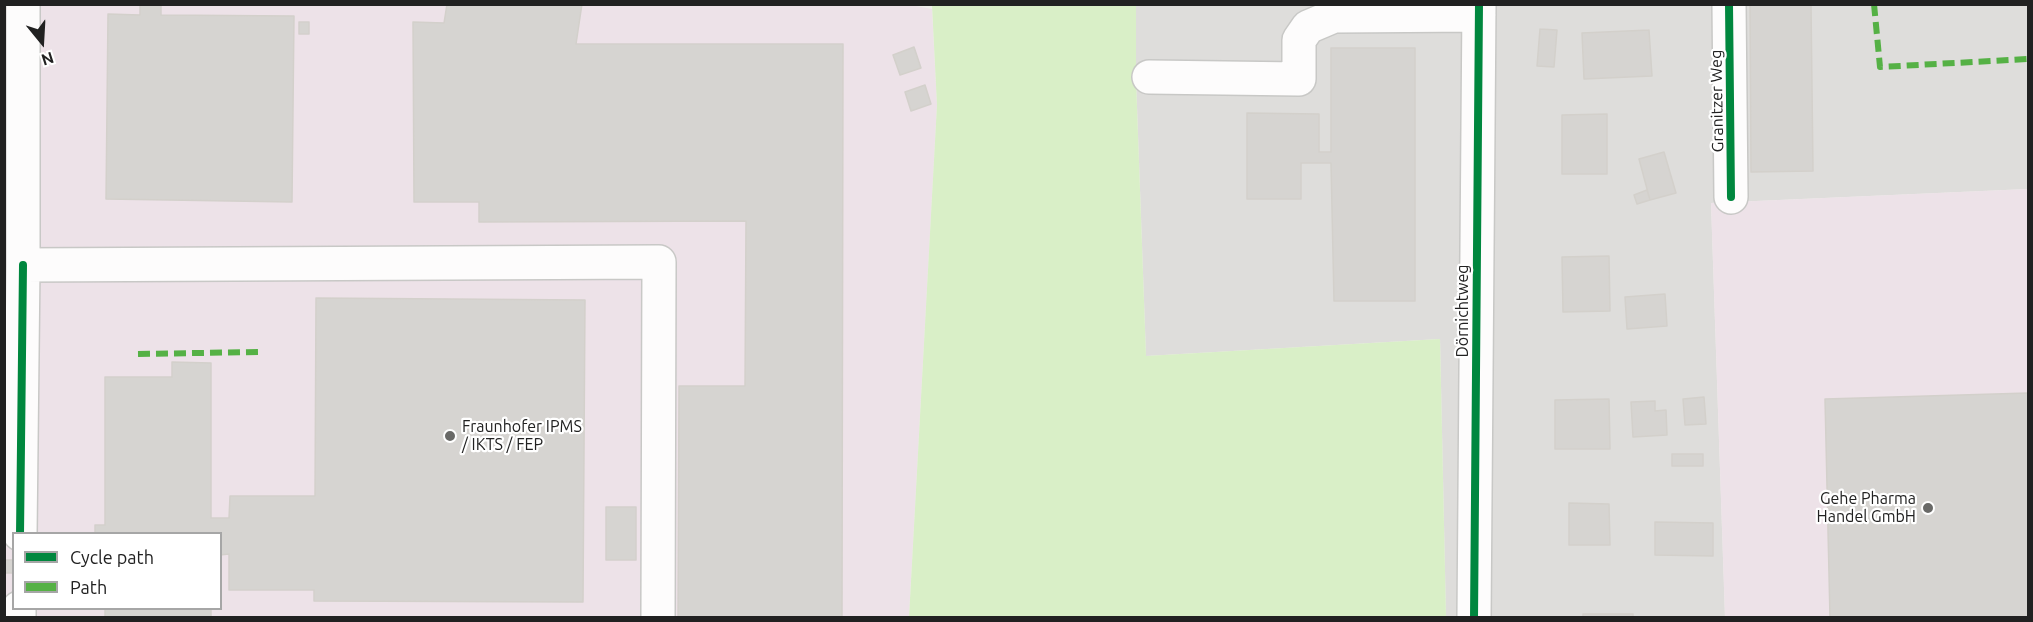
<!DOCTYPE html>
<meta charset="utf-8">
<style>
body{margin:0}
#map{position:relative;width:2033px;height:622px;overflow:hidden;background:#efeeea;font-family:Ubuntu,sans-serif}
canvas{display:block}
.frame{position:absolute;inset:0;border:6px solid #212121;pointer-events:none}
.legend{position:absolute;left:12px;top:532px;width:210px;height:78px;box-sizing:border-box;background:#fff;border:2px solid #a6a6a6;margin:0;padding:8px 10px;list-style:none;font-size:18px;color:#212121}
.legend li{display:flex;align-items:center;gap:12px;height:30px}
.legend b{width:30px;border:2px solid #a6a6a6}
.north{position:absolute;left:12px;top:12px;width:60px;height:60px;-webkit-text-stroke:4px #fff;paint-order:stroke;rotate:162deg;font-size:16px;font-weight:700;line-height:24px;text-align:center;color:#212121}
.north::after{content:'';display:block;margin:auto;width:21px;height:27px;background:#212121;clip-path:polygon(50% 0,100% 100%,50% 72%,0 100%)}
</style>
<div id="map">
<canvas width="2033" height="622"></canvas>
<div class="frame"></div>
<ul class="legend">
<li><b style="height:8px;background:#00873e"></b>Cycle path</li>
<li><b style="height:8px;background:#55b145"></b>Path</li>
</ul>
<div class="north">N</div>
</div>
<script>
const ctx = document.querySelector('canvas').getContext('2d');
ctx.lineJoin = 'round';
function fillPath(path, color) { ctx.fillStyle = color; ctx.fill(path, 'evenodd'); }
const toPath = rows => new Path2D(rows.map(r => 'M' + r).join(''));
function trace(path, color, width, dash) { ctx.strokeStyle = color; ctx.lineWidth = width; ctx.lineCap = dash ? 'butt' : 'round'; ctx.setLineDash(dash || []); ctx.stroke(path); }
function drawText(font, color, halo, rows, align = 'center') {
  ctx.font = font + ' Ubuntu,sans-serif'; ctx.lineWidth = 4.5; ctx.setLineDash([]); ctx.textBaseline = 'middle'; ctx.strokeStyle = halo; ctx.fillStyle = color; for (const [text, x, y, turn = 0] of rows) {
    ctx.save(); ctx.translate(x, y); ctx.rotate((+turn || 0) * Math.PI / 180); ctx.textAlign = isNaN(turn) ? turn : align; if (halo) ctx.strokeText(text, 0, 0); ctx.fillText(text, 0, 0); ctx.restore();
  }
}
const residential = toPath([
 [1136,5,2028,5,2028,189,1711,203,1725,617,1446,617,1440,339,1146,356,1136,79]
]);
const industrial = toPath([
 [905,4,932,9,937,105,909,617,5,617,4,5],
 [14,534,220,534,220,608,14,608],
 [2028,189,2028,617,1725,617,1711,203]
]);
const grass = toPath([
 [932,5,1136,5,1136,79,1146,356,1440,339,1446,617,909,618,937,105]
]);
const building = toPath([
 [140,4,161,4,161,15,294,16,292,202,106,199,108,14,140,15,140,4],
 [447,4,582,4,576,44,843,44,842,618,678,618,679,386,745,386,746,221,479,222,479,202,414,202,413,22,444,23,447,4],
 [1750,4,1811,4,1813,171,1751,172,1750,4],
 [299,22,309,22,309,34,299,34,299,22],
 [1540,29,1557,30,1554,67,1537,66,1540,29],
 [1649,30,1652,76,1584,79,1582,33,1649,30],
 [914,47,921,68,900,75,893,55,914,47],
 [1331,48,1415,48,1415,301,1334,301,1331,163,1301,163,1301,199,1247,199,1247,113,1319,114,1319,152,1331,152,1331,48],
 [925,85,931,104,911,111,905,92,925,85],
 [1607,114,1607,174,1562,174,1562,115,1607,114],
 [1664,152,1676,193,1650,200,1639,159,1664,152],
 [1647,190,1650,200,1637,204,1634,195,1647,190],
 [1609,256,1610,311,1563,312,1562,257,1609,256],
 [1665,294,1667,326,1627,329,1625,297,1665,294],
 [316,298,585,300,583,602,314,601,314,590,229,590,229,554,220,555,220,534,95,534,95,525,105,525,105,377,172,377,172,362,211,363,211,518,229,518,230,496,315,496,316,298],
 [2028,393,2028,618,1830,618,1825,399,2028,393],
 [1704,397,1706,424,1685,425,1683,399,1704,397],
 [1609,399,1610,449,1555,449,1555,400,1609,399],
 [1655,401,1655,411,1666,410,1667,435,1633,437,1631,402,1655,401],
 [1672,454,1703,454,1703,466,1672,466,1672,454],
 [1569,503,1609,504,1610,545,1569,545,1569,503],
 [606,507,636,507,636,560,606,560,606,507],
 [1655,522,1713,523,1713,556,1655,555,1655,522],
 [4,560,14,560,14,573,4,573,4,560],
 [105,608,211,608,211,618,105,618,105,608],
 [1583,614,1633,614,1633,618,1583,618,1583,614]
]);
const minor = toPath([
 [1729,4,1731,197],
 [1149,77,1299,79,1299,40,1308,27,1334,16,1479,15],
 [23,265,659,262,658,618],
 [20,534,23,265,23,4],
 [19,618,19,608],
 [1474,618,1479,4]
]);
const quiet = toPath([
 [1874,4,1880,67,2028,59],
 [138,354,258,352]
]);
const cycleway = toPath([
 [1729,4,1731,197],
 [20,534,23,265],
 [1474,618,1479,4]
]);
const markers = [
 [450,436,6,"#696967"],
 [1928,508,6,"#696967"]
];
const streetNames = [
 ["Granitzer Weg",1717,101,-91],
 ["Dörnichtweg",1463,311,-90]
];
const poiNames = [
 ["Fraunhofer IPMS",462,427],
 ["/ IKTS / FEP",462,445],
 ["Gehe Pharma",1916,499,"right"],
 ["Handel GmbH",1916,517,"right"]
];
fillPath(residential, '#dedddb');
fillPath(industrial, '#ede2e8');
fillPath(grass, '#d9efc7');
fillPath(building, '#d6d4d1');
trace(building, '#d3d0cb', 1.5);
trace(minor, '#c8c8c6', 36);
trace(minor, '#fdfcfc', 33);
trace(quiet, '#55b145', 6, [12, 6]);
trace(cycleway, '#00873e', 8);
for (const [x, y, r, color] of markers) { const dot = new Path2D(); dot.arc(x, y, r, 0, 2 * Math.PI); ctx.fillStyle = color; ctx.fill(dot); trace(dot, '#fff', 2); }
drawText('16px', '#212121', '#fff', streetNames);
drawText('16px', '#212121', '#fff', poiNames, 'left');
</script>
